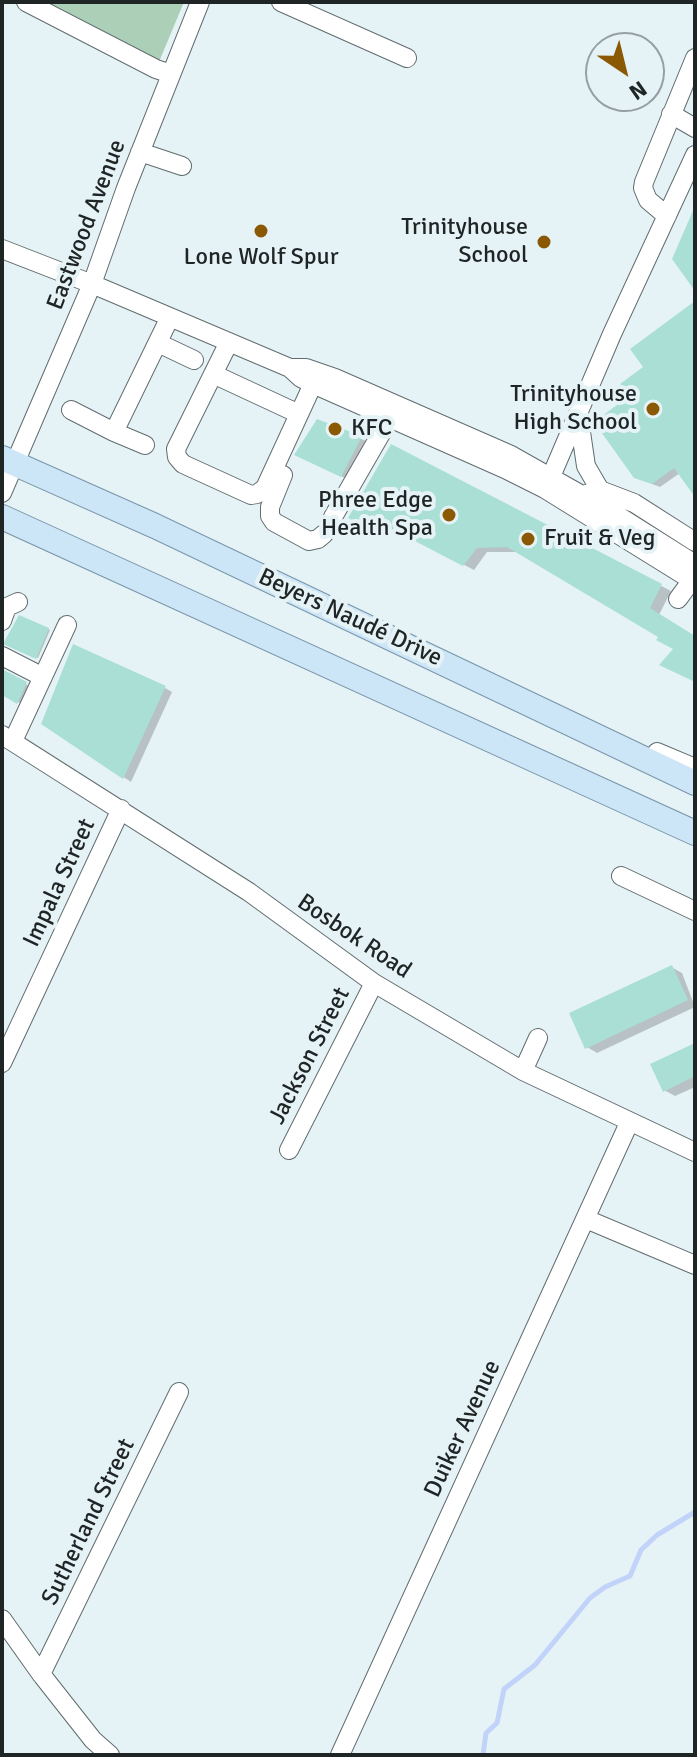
<!DOCTYPE html>
<meta charset="utf-8">
<style>
body{margin:0}
#map{position:relative;width:697px;height:1757px;overflow:hidden;background:#e6f3f6;font-family:Signika,sans-serif}
canvas{display:block}
.frame{position:absolute;inset:0;border:4px solid #1f2425;pointer-events:none}
.north{position:absolute;left:585px;top:32px;width:80px;height:80px;box-sizing:border-box;background:#e6f3f6;border:2px solid #96a0a2;border-radius:50%;rotate:145deg;font-size:22px;font-weight:700;line-height:32px;text-align:center;color:#1f2425}
.north::after{content:'';display:block;margin:auto;width:28px;height:36px;background:#8b5903;clip-path:polygon(50% 0,100% 100%,50% 72%,0 100%)}
</style>
<div id="map">
<canvas width="697" height="1757"></canvas>
<div class="frame"></div>
<div class="north">N</div>
</div>
<script>
const ctx = document.querySelector('canvas').getContext('2d');
ctx.lineJoin = 'round';
function fillPath(path, color) { ctx.fillStyle = color; ctx.fill(path, 'evenodd'); }
const toPath = rows => new Path2D(rows.map(r => 'M' + r).join(''));
function trace(path, color, width, dash) { ctx.strokeStyle = color; ctx.lineWidth = width; ctx.lineCap = dash ? 'butt' : 'round'; ctx.setLineDash(dash || []); ctx.stroke(path); }
function drawText(font, color, halo, rows, align = 'center') {
  ctx.font = font + ' Signika,sans-serif'; ctx.lineWidth = 8; ctx.setLineDash([]); ctx.textBaseline = 'middle'; ctx.strokeStyle = halo; ctx.fillStyle = color; for (const [text, x, y, turn = 0] of rows) {
    ctx.save(); ctx.translate(x, y); ctx.rotate((+turn || 0) * Math.PI / 180); ctx.textAlign = isNaN(turn) ? turn : align; if (halo) ctx.strokeText(text, 0, 0); ctx.fillText(text, 0, 0); ctx.restore();
  }
}
const green = toPath([
 [32,2,184,2,156,69]
]);
const shadow = toPath([
 [695,304,695,494,680,473,660,487,644,481,632,396,646,367],
 [317,422,369,442,349,480,304,458],
 [391,447,671,591,659,615,695,638,695,681,676,649,661,636,519,552,487,552,474,570,393,528,385,537,351,517],
 [20,617,50,630,38,658,6,644],
 [2,671,33,688,25,706,2,693],
 [165,688,172,692,131,782,43,723],
 [671,967,682,973,695,1007,597,1053,587,1047],
 [695,1045,695,1087,675,1096,664,1090]
]);
const stream = toPath([
 [483,1755,486,1733,497,1723,504,1689,535,1665,590,1598,605,1587,630,1576,641,1550,657,1535,695,1512]
]);
const building = toPath([
 [695,206,695,291,672,259],
 [695,301,695,497,674,468,652,484,634,478,594,422,629,396,620,384,643,367,630,349],
 [317,419,362,436,341,477,294,455],
 [391,444,662,584,650,608,695,636,695,682,659,665,673,649,656,640,658,637,507,547,477,548,463,566,382,524,374,533,348,518],
 [19,615,49,628,36,659,3,644],
 [73,644,166,686,123,779,41,724],
 [2,669,27,682,17,704,2,695],
 [672,965,688,1000,585,1049,569,1013],
 [695,1043,695,1076,663,1092,650,1064]
]);
const minor = toPath([
 [26,2,156,69,171,74],
 [281,2,407,58],
 [671,114,695,128],
 [140,152,182,166],
 [667,216,648,200,643,188,644,182,695,58],
 [2,249,92,284,290,368,301,378,313,384,505,469,545,489,695,582],
 [229,342,176,449,177,457,183,464,251,495,257,494,265,488,313,384],
 [158,343,194,360],
 [290,368,306,368,335,378,511,455,612,512,695,564],
 [213,374,299,414],
 [71,410,114,432],
 [581,432,586,466,600,490],
 [145,445,114,432,170,317],
 [283,475,270,507,270,516,274,522,309,541,318,539,324,534],
 [547,486,612,334,695,155],
 [2,493,92,284,126,188,200,2],
 [583,495,600,490,634,503,695,542],
 [333,517,394,411],
 [678,599,695,576],
 [2,621,7,607,18,602],
 [2,656,43,677],
 [2,735,249,892,374,983,523,1071,695,1152],
 [13,741,67,625],
 [657,752,695,768],
 [621,876,695,911],
 [2,1063,121,809],
 [523,1071,538,1038],
 [289,1150,374,983],
 [586,1219,695,1265],
 [2,1619,41,1674,93,1740,110,1755],
 [41,1674,179,1392],
 [340,1755,629,1123]
]);
const major = toPath([
 [2,458,155,526,695,783],
 [2,517,695,833]
]);
const markers = [
 [261,231,8,"#8b5903"],
 [544,242,8,"#8b5903"],
 [653,409,8,"#8b5903"],
 [335,429,8,"#8b5903"],
 [449,515,8,"#8b5903"],
 [528,539,8,"#8b5903"]
];
const streetNames = [
 ["Eastwood Avenue",87,225,-69],
 ["Beyers Naudé Drive",350,618,25],
 ["Impala Street",60,883,-65],
 ["Bosbok Road",354,937,34],
 ["Jackson Street",310,1056,-63],
 ["Duiker Avenue",463,1429,-65],
 ["Sutherland Street",89,1522,-64]
];
const poiNames = [
 ["Trinityhouse",528,228],
 ["School",528,256],
 ["Lone Wolf Spur",261,258,"center"],
 ["Trinityhouse",637,395],
 ["High School",637,423],
 ["KFC",351,429,"left"],
 ["Phree Edge",433,501],
 ["Health Spa",433,529],
 ["Fruit & Veg",544,539,"left"]
];
fillPath(green, '#acd0b7');
fillPath(shadow, '#0003');
trace(stream, '#c2d3fa', 5);
fillPath(building, '#a9dfd5');
trace(minor, '#616c6f', 20);
trace(major, '#7996aa', 26);
trace(minor, '#fff', 18);
trace(major, '#cce5f7', 24);
for (const [x, y, r, color] of markers) { const dot = new Path2D(); dot.arc(x, y, r, 0, 2 * Math.PI); ctx.fillStyle = color; ctx.fill(dot); trace(dot, '#e6f3f6', 3); }
drawText('24px', '#1f2425', '#e6f3f6', streetNames);
drawText('24px', '#1f2425', '#e6f3f6', poiNames, 'right');
</script>
